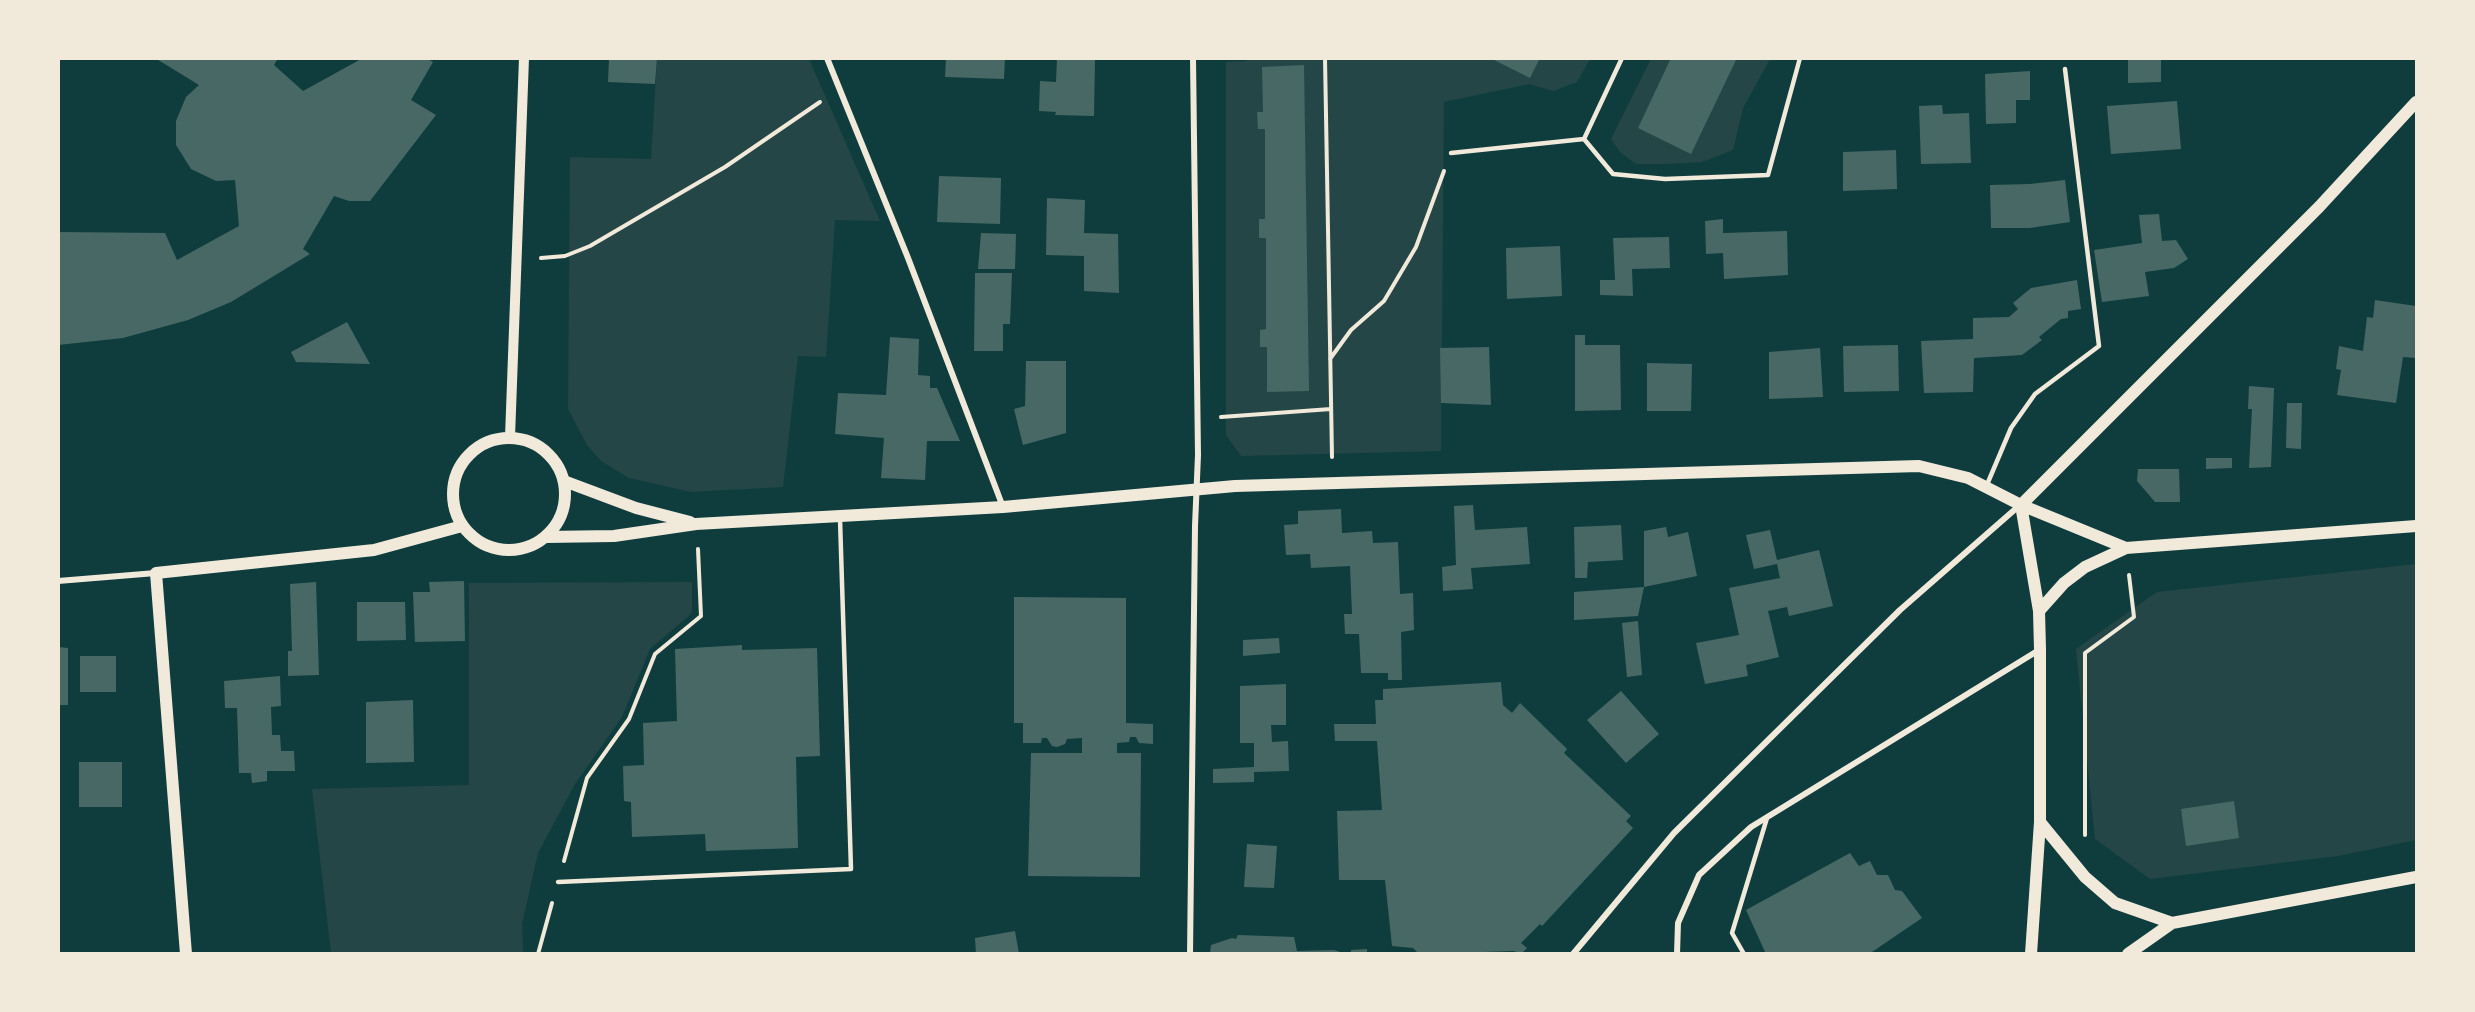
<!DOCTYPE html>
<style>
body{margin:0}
#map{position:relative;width:2475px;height:1012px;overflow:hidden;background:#0f3d3e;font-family:"DejaVu Sans",sans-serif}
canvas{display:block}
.frame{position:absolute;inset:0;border:60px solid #f1e9da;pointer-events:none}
</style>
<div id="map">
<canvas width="2475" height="1012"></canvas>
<div class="frame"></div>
</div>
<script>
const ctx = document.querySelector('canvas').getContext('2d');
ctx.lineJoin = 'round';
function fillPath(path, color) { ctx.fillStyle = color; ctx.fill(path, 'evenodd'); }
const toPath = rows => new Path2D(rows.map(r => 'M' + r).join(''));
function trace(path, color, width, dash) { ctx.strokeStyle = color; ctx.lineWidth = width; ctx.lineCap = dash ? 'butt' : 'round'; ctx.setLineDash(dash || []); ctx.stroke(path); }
const green = toPath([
 [1247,58,1590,59,1577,82,1553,91,1529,84,1444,102,1441,451,1241,456,1226,435,1226,62,1246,61],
 [657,59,809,59,880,221,835,220,826,357,798,356,783,487,691,492,629,478,601,461,587,445,568,409,570,157,651,159],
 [1651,59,1770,59,1743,108,1733,150,1702,162,1667,164,1636,164,1620,152,1611,139],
 [2416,564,2416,840,2338,856,2150,879,2095,839,2076,649,2157,592],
 [692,582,692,613,650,649,622,717,575,784,538,853,522,924,523,953,331,953,312,789,469,785,469,583]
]);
const building = toPath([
 [155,58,278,58,274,65,303,91,363,58,426,58,433,62,411,100,436,115,370,201,349,201,334,196,303,249,310,254,231,302,188,320,123,338,58,345,58,232,165,233,177,260,239,226,235,180,216,181,191,169,176,145,176,121,186,97,199,85],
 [609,58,657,58,655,84,608,82],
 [946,58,1005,58,1004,79,945,77],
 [1490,58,1540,58,1530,78],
 [1671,58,1737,58,1691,154,1638,128],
 [2128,58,2161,58,2161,82,2128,83],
 [1057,59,1095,59,1094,116,1055,115,1056,112,1039,111,1040,81,1056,82],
 [1304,65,1309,391,1267,392,1267,347,1260,347,1260,330,1266,329,1266,238,1259,238,1259,219,1265,219,1265,129,1258,129,1257,112,1263,112,1262,67],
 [2030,71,2030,100,2016,100,2016,123,1986,124,1985,74],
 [2177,101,2181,149,2111,154,2107,106],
 [1942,105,1943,114,1969,113,1971,163,1921,164,1919,106],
 [1896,150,1897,189,1843,191,1843,152],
 [939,176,1001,178,1000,224,937,222],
 [2065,180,2070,222,2030,228,1991,228,1990,185,2030,184],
 [1047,198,1085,200,1084,233,1118,234,1119,293,1084,291,1084,256,1046,255],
 [2159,214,2162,241,2176,240,2188,259,2174,268,2145,272,2149,296,2102,302,2094,250,2142,243,2139,215],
 [1723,219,1723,233,1787,231,1788,275,1724,279,1723,253,1706,254,1705,221],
 [981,233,1016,234,1015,269,978,269],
 [1669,237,1670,268,1632,269,1633,296,1600,295,1600,280,1615,280,1613,238],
 [1560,246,1562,296,1507,299,1506,248],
 [975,273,1012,273,1010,324,1003,324,1003,351,974,351],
 [2077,280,2081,309,2068,311,2068,318,2061,319,2039,337,2042,340,2022,355,1974,358,1973,392,1924,393,1921,341,1973,339,1973,318,2009,317,2018,309,2013,303,2031,288],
 [2375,300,2416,306,2416,358,2403,357,2396,403,2337,395,2341,370,2336,369,2339,346,2363,351,2367,317,2373,318],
 [347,322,370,364,296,362,291,352],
 [1575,335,1585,335,1585,345,1620,345,1621,410,1575,411],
 [890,337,919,339,918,375,930,376,930,388,937,388,960,441,927,441,925,480,881,478,884,438,835,434,838,393,886,395],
 [1898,345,1899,391,1844,392,1843,346],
 [1489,347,1491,405,1441,403,1440,348],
 [1820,348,1823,397,1769,399,1769,352],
 [1026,361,1066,361,1066,433,1023,445,1014,409,1025,406],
 [1647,363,1692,364,1691,411,1647,411],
 [2249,386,2274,388,2271,467,2249,468,2252,409,2248,409],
 [2287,403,2302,403,2301,449,2286,448],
 [2206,458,2232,458,2232,468,2206,469],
 [2138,469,2179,469,2180,502,2155,502,2137,481],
 [1473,505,1475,530,1527,527,1530,564,1471,568,1473,589,1443,591,1442,567,1456,565,1454,506],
 [1341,509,1342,533,1372,531,1373,543,1398,542,1400,594,1413,593,1414,630,1401,632,1402,680,1388,680,1388,673,1361,673,1359,634,1345,634,1344,614,1352,614,1350,566,1311,568,1310,554,1286,555,1284,525,1298,524,1298,511],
 [1621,525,1623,560,1588,562,1587,578,1575,578,1574,527],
 [1666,527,1668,537,1688,532,1697,576,1644,587,1644,531],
 [1770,530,1777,560,1819,550,1833,606,1789,616,1787,607,1768,611,1779,657,1746,665,1748,676,1705,684,1696,643,1739,635,1729,588,1780,578,1777,564,1754,569,1746,535],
 [464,581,465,641,415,642,413,592,430,592,429,582],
 [316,582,319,675,288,676,288,651,292,651,290,584],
 [1644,587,1638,616,1574,620,1574,592],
 [1014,597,1126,598,1126,723,1153,724,1153,744,1139,743,1136,737,1130,737,1129,742,1117,743,1117,753,1141,753,1140,877,1028,876,1031,753,1082,753,1082,738,1067,739,1065,744,1057,747,1052,746,1047,738,1042,738,1041,743,1023,743,1023,723,1014,723],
 [357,602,405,602,406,640,357,641],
 [1638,621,1642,675,1627,677,1622,623],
 [1279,638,1280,653,1243,656,1243,640],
 [742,645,742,650,817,648,820,756,796,757,798,848,706,851,705,834,632,837,631,802,624,801,623,766,644,765,643,723,677,721,675,649],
 [58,647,68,648,68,705,58,705],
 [80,656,116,656,116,692,80,692],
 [280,676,281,706,271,707,272,735,280,735,281,751,294,751,295,771,267,771,267,781,252,783,251,773,239,773,237,708,225,708,224,681],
 [1501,682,1503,705,1512,713,1520,703,1567,749,1564,753,1631,816,1626,821,1633,828,1542,926,1540,924,1521,943,1527,948,1521,954,1514,951,1419,954,1413,948,1392,946,1385,880,1339,880,1337,811,1382,810,1377,741,1335,741,1334,724,1376,724,1375,700,1383,700,1383,689],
 [1286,684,1286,725,1271,725,1272,742,1288,741,1289,771,1254,772,1254,782,1213,783,1213,769,1254,767,1254,743,1240,743,1240,686],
 [1621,691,1659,734,1626,763,1587,720],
 [413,700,414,762,366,763,366,702],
 [79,762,122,762,122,807,79,807],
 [2234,801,2239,838,2186,846,2181,809],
 [1247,844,1277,846,1274,888,1244,887],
 [1850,853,1859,866,1870,861,1877,875,1888,875,1895,890,1902,891,1922,918,1869,954,1766,954,1746,910],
 [1015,931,1019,954,976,954,975,938],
 [1238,935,1294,937,1297,951,1334,950,1346,954,1210,954,1211,945,1232,938,1236,939],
 [1367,949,1367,954,1351,954,1351,950]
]);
const path = toPath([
 [1325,58,1332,457],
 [541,258,565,256,590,246,725,167,820,102],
 [1330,359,1351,330,1384,301,1416,247,1444,171],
 [1221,417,1331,409],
 [2085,835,2085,653,2134,617,2129,575],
 [564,861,587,778,629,719,655,654,701,616,698,549],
 [538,954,552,903]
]);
const service = toPath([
 [1622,58,1584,139,1613,174,1665,179,1768,175,1800,58],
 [1451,153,1584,139],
 [1986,487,2011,428,2035,394,2099,346,2065,69],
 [558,882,851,869,840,519],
 [1744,954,1732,933,1767,818]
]);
const minor = toPath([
 [827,58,908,258,1003,507],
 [58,581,156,573],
 [1190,954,1195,526,1198,455,1193,58],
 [1573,954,1674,833,1900,610,2020,505],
 [1677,954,1678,923,1699,875,1751,827,2039,650]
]);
const tertiary = toPath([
 [510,437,524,58]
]);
const secondary = toPath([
 '453 494a56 56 0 1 1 112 0a56 56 0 1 1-112 0Z',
 [564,481,636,508,690,522],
 [2021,505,2319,207,2416,102],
 [2021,505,2039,611,2040,649,2040,822,2031,954],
 [545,537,614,536,696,524,1003,507,1235,486,1919,466,1968,478,2021,505,2126,548],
 [2039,611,2064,583,2085,567,2126,548,2416,526],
 [2040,822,2085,877,2115,903,2172,923],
 [186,954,156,573,374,550,462,526],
 [2128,954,2172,923,2416,877]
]);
fillPath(green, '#244646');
fillPath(building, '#486865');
trace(path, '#f1e9da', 4);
trace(service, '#f1e9da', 4.5);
trace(minor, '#f1e9da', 6);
trace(tertiary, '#f1e9da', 10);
trace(secondary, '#f1e9da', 12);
</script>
